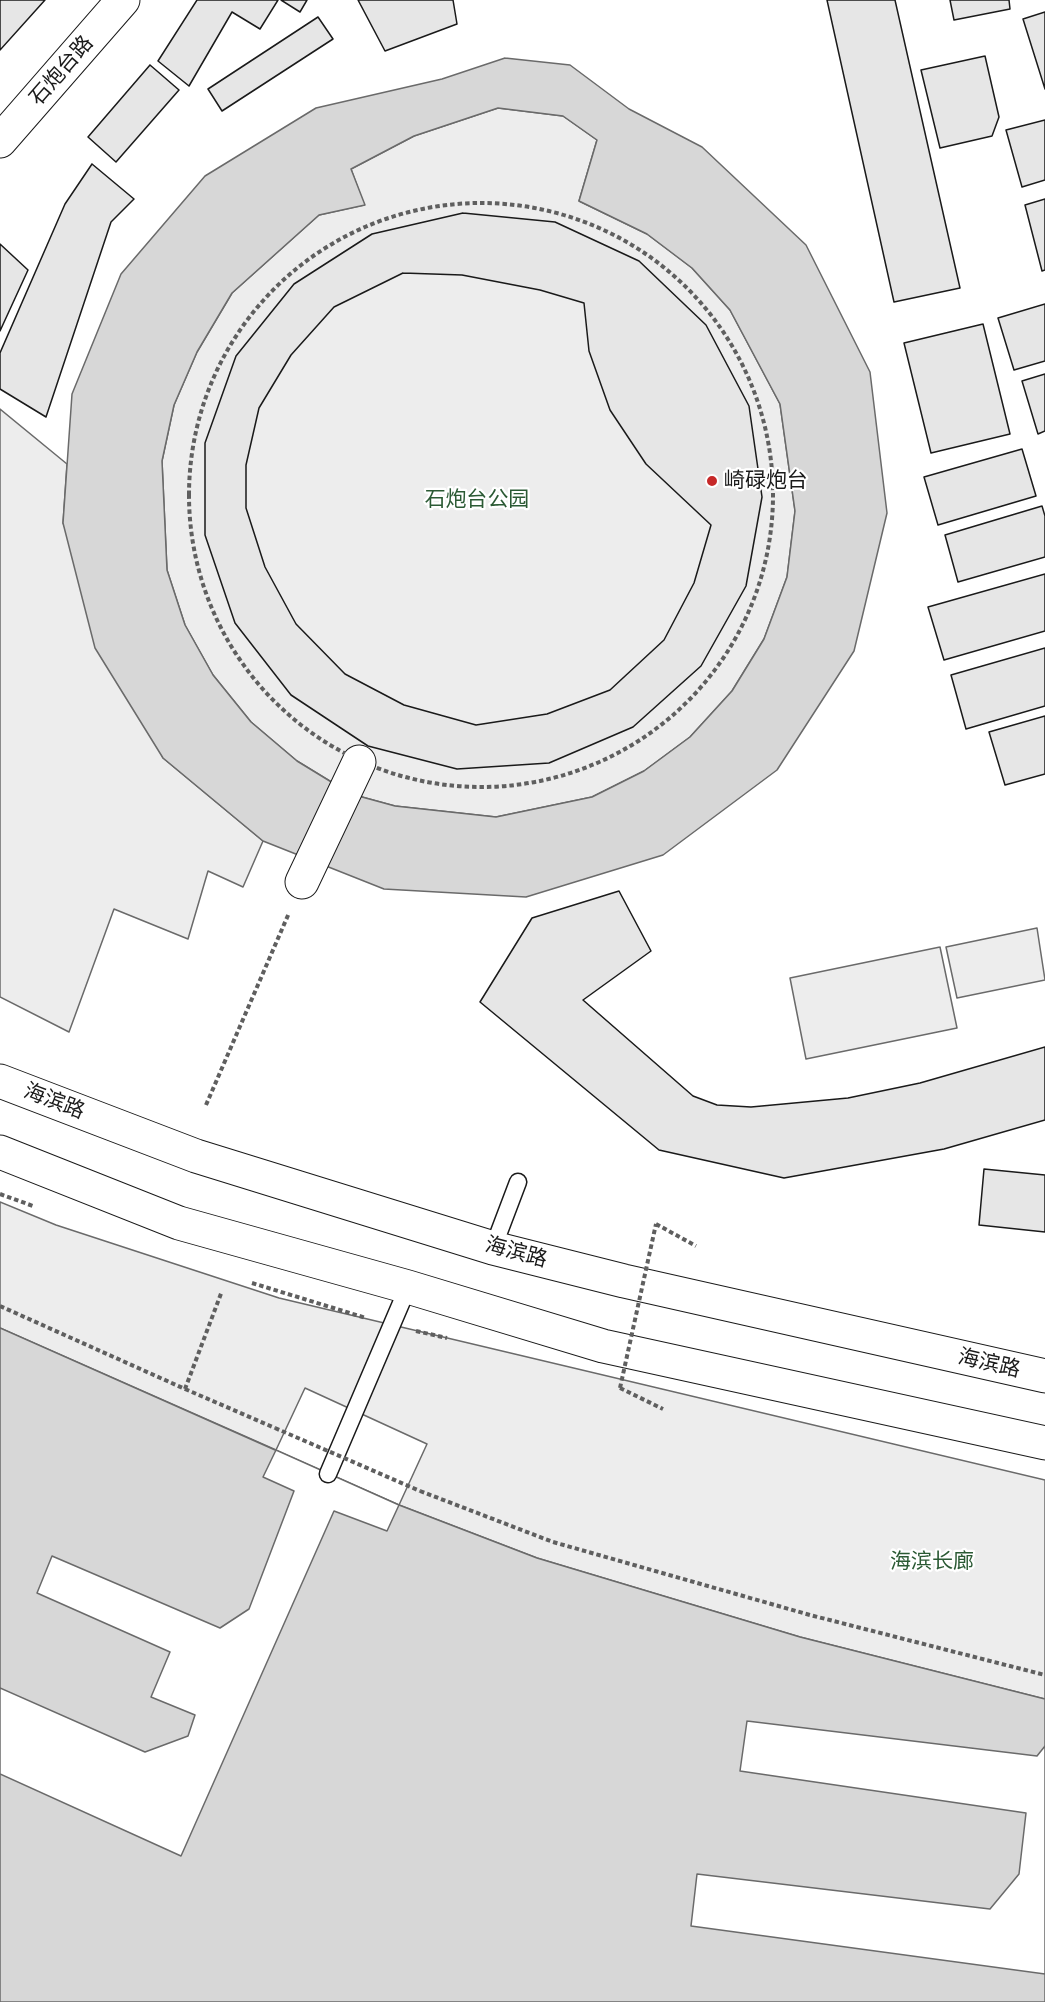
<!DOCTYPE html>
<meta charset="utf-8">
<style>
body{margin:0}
canvas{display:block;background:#fff}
</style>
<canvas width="1045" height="2002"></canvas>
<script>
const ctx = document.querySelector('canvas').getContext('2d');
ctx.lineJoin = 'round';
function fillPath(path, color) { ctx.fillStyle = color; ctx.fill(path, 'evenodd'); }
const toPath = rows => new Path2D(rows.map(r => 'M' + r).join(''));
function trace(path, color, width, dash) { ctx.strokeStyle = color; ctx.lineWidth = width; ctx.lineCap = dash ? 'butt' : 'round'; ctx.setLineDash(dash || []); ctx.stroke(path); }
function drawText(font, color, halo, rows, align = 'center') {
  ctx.font = font + ' "Space Grotesk","Noto Sans SC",sans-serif'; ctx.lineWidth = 4.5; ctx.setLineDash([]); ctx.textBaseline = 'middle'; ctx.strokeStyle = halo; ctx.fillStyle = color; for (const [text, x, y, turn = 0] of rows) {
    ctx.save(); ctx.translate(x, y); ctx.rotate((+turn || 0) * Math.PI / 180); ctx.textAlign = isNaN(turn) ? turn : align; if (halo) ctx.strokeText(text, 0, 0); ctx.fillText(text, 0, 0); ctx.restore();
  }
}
const built = toPath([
 [498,108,563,116,597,140,579,201,647,234,692,268,730,310,780,404,795,511,787,577,764,639,732,691,690,737,644,771,592,797,496,817,395,806,351,794,297,761,251,722,213,675,185,625,167,570,162,461,174,405,197,352,232,293,319,215,364,205,351,169,414,136,498,108],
 [0,409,67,464,63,523,163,758,263,841,243,887,208,871,188,939,114,909,69,1032,0,997,0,409],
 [1037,928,1045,980,957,998,946,947,1037,928],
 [940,947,957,1028,806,1059,790,978,940,947],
 [0,1202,56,1225,279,1298,1045,1480,1045,1699,800,1637,537,1558,399,1505,427,1444,305,1388,276,1450,0,1328,0,1202]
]);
const water = toPath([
 [505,58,570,65,629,109,702,147,806,245,870,372,887,513,854,651,777,770,663,855,526,897,384,889,263,841,163,758,95,648,63,523,72,394,121,274,205,176,316,108,442,79,505,58],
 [498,108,563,116,597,140,579,201,647,234,692,268,730,310,780,404,795,511,787,577,764,639,732,691,690,737,644,771,592,797,496,817,395,806,351,794,297,761,251,722,213,675,185,625,167,570,162,461,174,405,197,352,232,293,319,215,365,205,351,169,414,136,498,108],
 [0,1328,399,1505,537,1558,800,1637,1045,1699,1045,2002,0,2002,0,1328]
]);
const pier = toPath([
 [276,1450,399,1505,387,1531,334,1511,181,1856,0,1774,0,1688,145,1752,188,1736,195,1715,151,1697,170,1652,37,1593,52,1556,220,1628,249,1609,294,1491,263,1477,276,1450],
 [747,1721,1037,1756,1045,1746,1045,1974,691,1926,697,1874,990,1909,1019,1874,1026,1813,740,1771,747,1721]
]);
const building = toPath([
 [0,0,45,0,0,50,0,0],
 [197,0,278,0,260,29,232,12,189,86,158,61,197,0],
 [281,0,307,0,300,12,281,0],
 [358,0,453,0,457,24,385,51,358,0],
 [827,0,895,0,960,288,894,302,827,0],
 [950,0,1009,0,1010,9,954,20,950,0],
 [1045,12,1045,89,1023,19,1045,12],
 [318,17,333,39,222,111,208,89,318,17],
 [985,56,999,117,992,136,940,148,921,70,985,56],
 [150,65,179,90,116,162,88,137,150,65],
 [1045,120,1045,180,1022,187,1006,130,1045,120],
 [92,164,134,199,111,222,46,417,0,389,0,353,65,204,92,164],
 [1045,199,1045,270,1042,271,1025,205,1045,199],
 [463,213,555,222,639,261,706,325,749,406,762,497,746,586,701,666,633,727,549,763,457,769,368,746,291,695,235,623,205,535,205,443,236,356,294,284,372,234,463,213],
 [403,273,462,275,540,290,584,303,589,351,610,410,646,464,711,525,694,583,664,640,610,690,547,714,476,725,404,705,345,674,296,624,265,567,246,508,246,465,259,408,291,355,334,307,403,273],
 [0,244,28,270,0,331,0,244],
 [1045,304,1045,361,1014,370,998,318,1045,304],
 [983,324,1010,434,931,453,904,343,983,324],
 [1045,374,1045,431,1038,434,1022,381,1045,374],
 [1022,449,1036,496,938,525,924,477,1022,449],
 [1042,506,1045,516,1045,557,958,582,945,535,1042,506],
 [1045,574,1045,631,944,660,928,607,1045,574],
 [1045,648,1045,706,966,729,951,675,1045,648],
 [1045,716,1045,774,1005,785,989,732,1045,716],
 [619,891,651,951,583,1000,693,1096,717,1105,751,1107,848,1098,920,1083,1045,1047,1045,1120,944,1149,784,1178,659,1150,480,1002,532,918,619,891],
 [984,1169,1045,1175,1045,1232,979,1225,984,1169]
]);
const path = toPath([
 '189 495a292 292 0 1 1 584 0a292 292 0 1 1-584 0Z',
 [206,1105,289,913],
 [0,1194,33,1206],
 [656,1224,696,1246],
 [252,1283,366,1318],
 [0,1306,185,1389,222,1291],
 [416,1331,447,1338],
 [620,1388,663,1409],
 [185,1389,275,1428],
 [420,1491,553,1542,810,1615,1045,1675]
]);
const lane = toPath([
 [493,1248,518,1182],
 [328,1474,408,1287]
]);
const street = toPath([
 [0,141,123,0],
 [302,882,359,762]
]);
const secondary = toPath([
 [0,1081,196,1156,493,1248,624,1281,1045,1376],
 [0,1152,179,1223,408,1287,603,1346,1045,1443]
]);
const pathBridge = toPath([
 [620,1388,656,1224],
 [275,1428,420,1491]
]);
const markers = [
 [712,481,6,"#c62828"]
];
const streetNames = [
 ["石炮台路",62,71,-49],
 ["海滨路",54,1102,21],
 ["海滨路",516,1253,15],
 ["海滨路",989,1364,13]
];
const poiNames = [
 ["崎碌炮台",724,481]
];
const parkNames = [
 ["石炮台公园",477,500],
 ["海滨长廊",932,1562]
];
fillPath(built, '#ededed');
trace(built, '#6a6a6a', 1.5);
fillPath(water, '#d7d7d7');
trace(water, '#6a6a6a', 1.5);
fillPath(pier, '#fff');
trace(pier, '#6a6a6a', 1.5);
fillPath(building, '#e6e6e6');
trace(building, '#1a1a1a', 1.5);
trace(lane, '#1a1a1a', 19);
trace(street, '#1a1a1a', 35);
trace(secondary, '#1a1a1a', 35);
trace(path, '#5f5f5f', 4, [4.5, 3]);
trace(lane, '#fff', 16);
trace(street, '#fff', 33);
trace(secondary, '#fff', 33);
trace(pathBridge, '#5f5f5f', 4, [4.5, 3]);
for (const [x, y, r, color] of markers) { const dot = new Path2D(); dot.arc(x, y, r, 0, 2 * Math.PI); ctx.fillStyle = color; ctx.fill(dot); trace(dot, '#fff', 2); }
drawText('21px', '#1a1a1a', '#fff', streetNames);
drawText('21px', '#1a1a1a', '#fff', poiNames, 'left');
drawText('21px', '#2b5a34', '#fff', parkNames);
</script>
